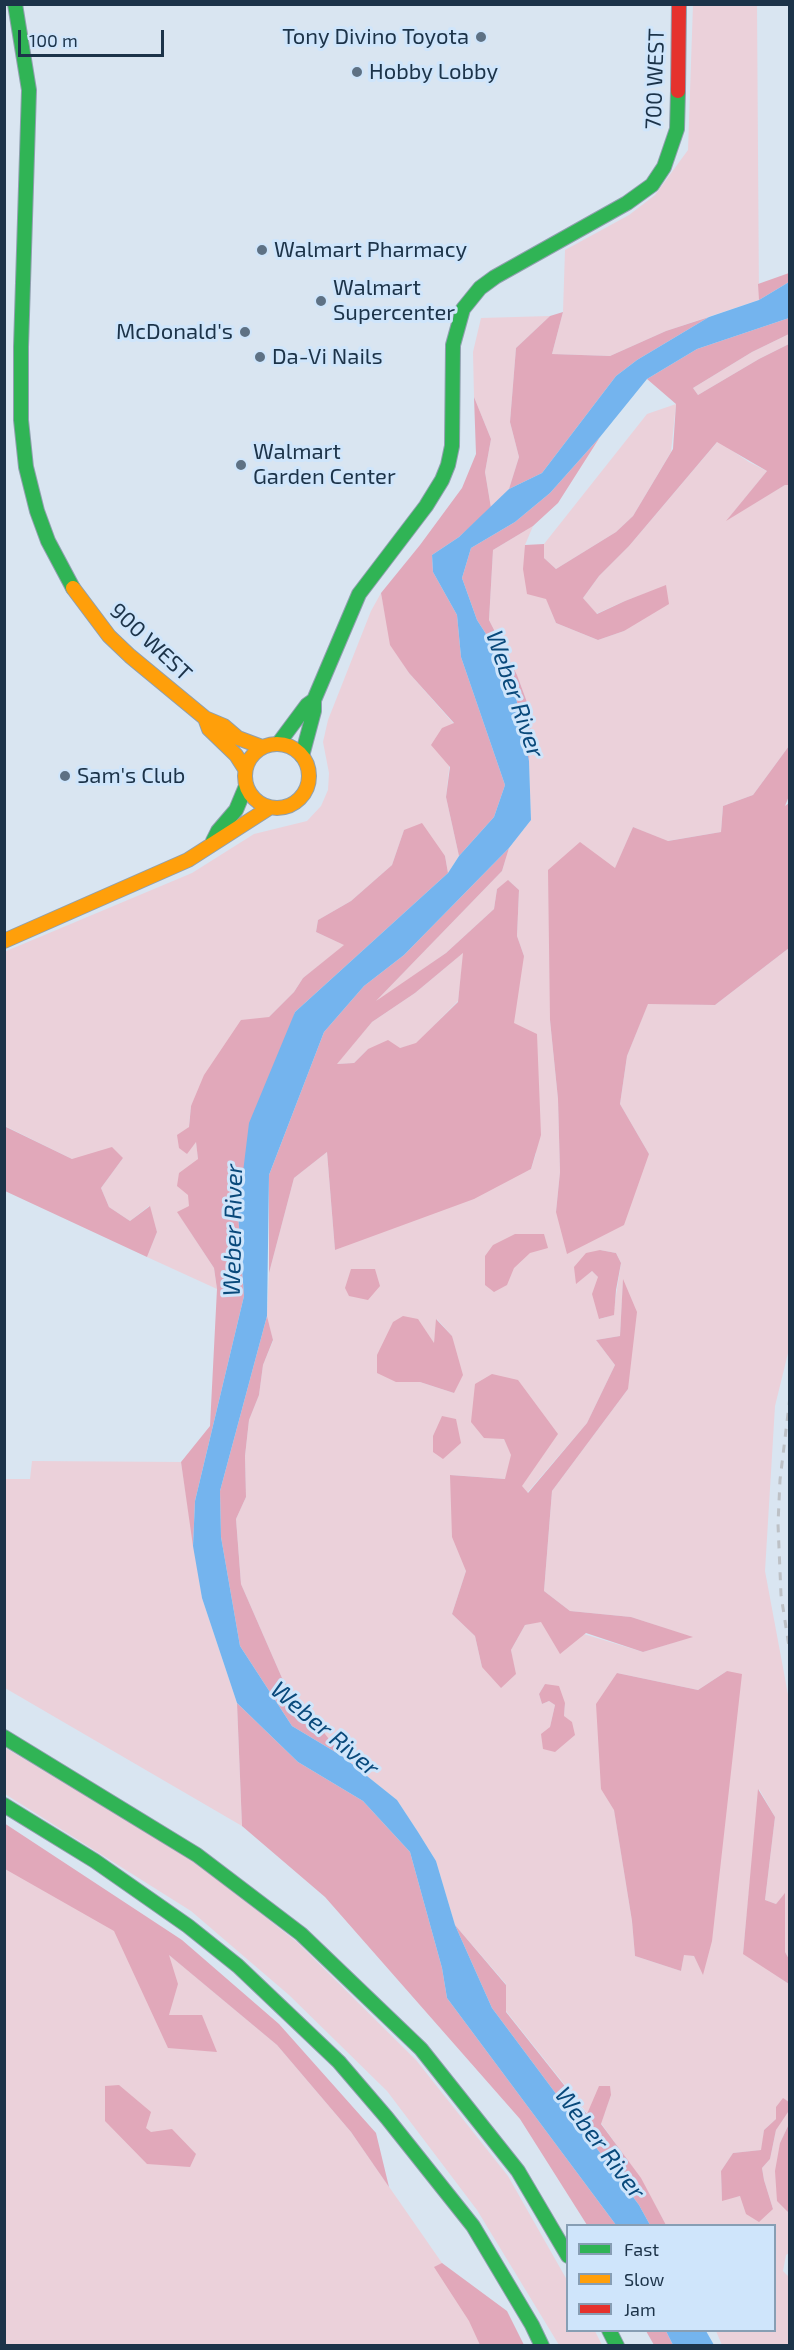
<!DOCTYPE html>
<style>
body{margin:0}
#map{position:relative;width:794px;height:2350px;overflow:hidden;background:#d9e5f1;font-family:"Exo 2",sans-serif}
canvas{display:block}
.frame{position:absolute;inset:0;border:6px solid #1c3349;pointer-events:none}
.legend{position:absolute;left:566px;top:2224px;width:210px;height:108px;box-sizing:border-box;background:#cfe5fb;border:2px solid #879eb4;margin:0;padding:8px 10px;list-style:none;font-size:18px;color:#1c3349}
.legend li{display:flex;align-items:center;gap:12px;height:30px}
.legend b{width:30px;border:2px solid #879eb4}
.scale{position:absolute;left:18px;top:30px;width:146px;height:27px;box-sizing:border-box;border:3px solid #1c3349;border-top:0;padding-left:8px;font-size:18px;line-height:21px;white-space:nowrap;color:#1c3349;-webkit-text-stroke:4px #cfe5fb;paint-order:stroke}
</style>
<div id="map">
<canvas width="794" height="2350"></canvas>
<div class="frame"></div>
<ul class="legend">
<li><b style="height:8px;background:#30b455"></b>Fast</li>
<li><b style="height:8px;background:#ff9f0a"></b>Slow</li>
<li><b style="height:8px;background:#e5322d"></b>Jam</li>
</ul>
<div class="scale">100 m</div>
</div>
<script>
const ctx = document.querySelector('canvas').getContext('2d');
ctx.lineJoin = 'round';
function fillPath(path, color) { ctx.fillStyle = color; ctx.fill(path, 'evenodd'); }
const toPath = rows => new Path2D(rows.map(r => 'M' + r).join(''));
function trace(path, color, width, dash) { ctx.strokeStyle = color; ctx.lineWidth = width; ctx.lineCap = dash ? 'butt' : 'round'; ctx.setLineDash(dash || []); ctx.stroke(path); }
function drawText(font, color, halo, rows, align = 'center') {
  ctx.font = font + ' "Exo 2",sans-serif'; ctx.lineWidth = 6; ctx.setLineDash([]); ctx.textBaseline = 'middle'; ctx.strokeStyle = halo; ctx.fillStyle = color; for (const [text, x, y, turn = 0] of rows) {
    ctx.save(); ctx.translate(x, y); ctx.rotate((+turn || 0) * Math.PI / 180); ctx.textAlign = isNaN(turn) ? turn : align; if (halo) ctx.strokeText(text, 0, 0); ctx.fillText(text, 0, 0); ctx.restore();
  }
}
const green = toPath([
 [693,5,757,5,759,300,666,331,610,356,552,354,563,312,565,250,629,215,655,195,688,150],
 [550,316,516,348,510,422,519,457,509,489,491,508,485,472,491,439,474,397,473,352,481,318],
 [789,334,789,344,759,359,698,395,693,388,752,352],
 [676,404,671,452,633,516,616,532,556,569,544,558,544,544,647,414],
 [718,441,749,462,767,471,728,519,785,485,789,485,789,746,753,795,723,806,721,832,667,841,633,827,550,1020,558,1099,560,1172,556,1212,649,1154,620,1104,627,1056,648,1003,715,1005,789,948,790,1345,775,1406,765,1571,789,1700,789,1959,785,1952,785,1894,776,1904,765,1900,775,1817,759,1789,743,1953,789,1984,789,2102,783,2099,776,2119,764,2130,762,2150,733,2153,721,2171,722,2200,740,2196,773,2209,764,2180,762,2168,770,2159,776,2130,789,2106,789,2124,780,2143,788,2212,789,2212,789,2253,786,2255,783,2271,789,2277,789,2345,722,2345,716,2331,774,2330,774,2226,666,2225,640,2178,601,2123,611,2095,588,2114,506,2011,506,1984,455,1925,436,1861,418,1832,397,1800,342,1756,282,1678,241,1584,236,1519,246,1497,245,1456,249,1420,259,1395,263,1365,273,1341,267,1316,269,1273,294,1178,327,1152,335,1250,531,1169,536,1153,481,1006,524,956,517,936,519,890,509,881,497,889,494,909,446,953,373,1004,502,871,509,848,531,820,529,761,531,713,517,675,489,620,493,550,533,526,525,545,556,623,598,640,624,631,666,586,625,601,596,614,583,598,599,576,629,546],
 [600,1250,616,1253,621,1263,613,1315,600,1319,598,1277,592,1271,576,1283],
 [623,1281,628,1389,552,1491,544,1591,570,1611,631,1617,691,1637,643,1652,541,1621,525,1625,511,1650,515,1674,482,1667,475,1636,452,1614,466,1571,451,1475,506,1479,512,1455,504,1439,557,1434,521,1486,527,1493,587,1423,615,1365,596,1340,620,1336],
 [437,1319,452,1336,454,1393,420,1382,434,1344],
 [727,1671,703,1974,694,1956,684,1954,681,1971,635,1956,632,1921,614,1809,617,1673,698,1690],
 [545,1684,565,1703,564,1716,541,1734,550,1727,555,1705,549,1701,542,1704,539,1694],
 [381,593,391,645,409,673,454,724,446,797,459,856,448,873,445,856,404,830,392,865,351,901,318,920,316,932,345,945,303,978,294,992,269,1017,191,1106,186,1154,196,1141,198,1159,189,1195,189,1207,178,1213,214,1268,217,1289,147,1257,157,1232,149,1206,130,1221,109,1207,101,1188,123,1158,72,1159,5,1126,4,952,192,873,254,834,307,821,321,806,328,790,329,773,323,742,328,720,371,611],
 [464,952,458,1001,416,1044,400,1048,368,1049,354,1063,336,1064,372,1022,415,993],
 [32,1461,181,1462,202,1598,237,1703,242,1826,5,1688,5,1479,30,1479],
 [4,1747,189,1857,297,1942,416,2060,508,2176,567,2280,568,2330,595,2331,602,2345,559,2345,477,2210,387,2091,289,1995,191,1911,5,1794],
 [5,1847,168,1954,277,2045,351,2132,442,2263,491,2345,5,2345]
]);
const forest = toPath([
 [789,273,789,282,759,300,758,284],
 [563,312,552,354,610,356,666,331,709,317,637,360,616,376,542,473,509,489,519,457,510,422,516,348,550,316],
 [789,318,789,334,752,352,693,388,698,395,759,359,789,344,789,485,785,485,726,521,767,471,717,442,629,546,599,576,583,598,597,614,625,601,666,585,669,604,624,631,598,640,556,623,546,599,527,594,523,569,525,545,544,544,544,558,556,569,616,532,633,516,673,449,676,404,647,379,697,349],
 [474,397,491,439,485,472,491,508,459,537,432,555,433,572,457,615,461,657,505,785,494,817,459,856,446,797,450,767,431,745,442,728,454,723,409,673,390,645,381,593,420,545,462,488,476,454],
 [600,437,558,503,533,526,493,550,489,620,517,675,531,713,529,761,511,673,477,620,462,578,471,548,515,522,550,493],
 [789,746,789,796,785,806,789,803,789,948,715,1005,648,1004,627,1056,620,1104,649,1154,624,1225,567,1254,556,1212,560,1172,558,1099,550,1020,548,870,580,842,615,868,633,827,668,841,721,832,723,806,753,795],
 [422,823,445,856,448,873,295,1012,238,1213,244,1296,195,1501,193,1546,181,1462,210,1426,217,1289,214,1268,177,1212,189,1206,188,1195,177,1186,179,1173,198,1159,196,1142,187,1154,179,1148,177,1135,189,1127,191,1106,204,1075,241,1020,269,1017,294,992,303,978,344,945,316,932,318,920,351,901,392,865,404,830],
 [509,848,502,871,376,1001,446,953,494,909,497,889,508,880,519,890,517,936,524,956,514,1023,537,1034,541,1135,531,1169,474,1199,335,1250,327,1152,294,1178,269,1273,269,1175,324,1032,364,986,404,955],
 [463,953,458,1002,416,1043,400,1048,388,1040,368,1049,354,1063,337,1064,372,1022,415,993],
 [4,1126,72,1159,112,1147,123,1158,101,1188,109,1207,130,1221,150,1206,157,1232,147,1257,5,1191],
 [515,1234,544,1234,548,1248,530,1253,514,1268,507,1285,494,1292,485,1285,485,1256,493,1245],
 [600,1250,616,1253,621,1263,616,1290,614,1315,599,1319,592,1294,598,1277,592,1271,576,1284,574,1267,586,1253],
 [351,1269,375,1269,380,1286,368,1300,349,1296,345,1288],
 [623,1279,637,1312,628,1389,552,1491,544,1591,570,1611,631,1617,693,1637,643,1652,586,1633,560,1654,541,1622,525,1625,511,1650,516,1674,501,1688,482,1667,475,1636,452,1614,466,1571,452,1537,450,1475,505,1479,511,1455,504,1439,484,1438,471,1422,475,1384,492,1374,518,1380,558,1434,522,1486,528,1493,587,1423,615,1365,596,1340,620,1336],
 [267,1316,273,1340,263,1365,259,1395,249,1420,245,1456,246,1497,236,1519,241,1584,282,1678,342,1756,292,1726,240,1646,221,1537,220,1491],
 [403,1316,418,1319,434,1343,436,1319,452,1336,463,1375,454,1393,420,1382,396,1382,377,1373,377,1355,393,1322],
 [442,1416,456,1419,461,1443,443,1459,433,1452,433,1436],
 [727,1671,742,1674,712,1941,703,1975,694,1956,684,1955,681,1971,635,1956,632,1921,614,1810,601,1789,596,1704,617,1673,698,1690],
 [545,1684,559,1686,565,1703,564,1716,572,1722,575,1735,555,1752,543,1749,541,1734,550,1727,555,1705,549,1701,542,1704,539,1694],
 [237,1703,298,1762,363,1801,410,1852,442,1968,447,1998,616,2225,587,2225,520,2119,325,1897,242,1826],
 [758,1789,775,1817,765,1900,776,1904,785,1893,785,1952,789,1959,789,1984,743,1954],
 [4,1823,182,1940,279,2024,376,2133,389,2187,351,2132,277,2045,169,1955,178,1984,169,2015,202,2015,217,2052,168,2048,114,1931,5,1869],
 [455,1925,506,1985,506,2012,587,2114,599,2086,610,2086,611,2095,601,2124,641,2178,666,2225,650,2225,639,2205,492,2008],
 [119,2085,151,2112,146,2128,151,2132,172,2129,196,2154,190,2167,147,2164,105,2121,105,2086],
 [783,2098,789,2102,788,2112,776,2130,770,2159,762,2168,764,2180,773,2209,759,2222,746,2214,740,2196,722,2201,721,2171,733,2153,761,2150,764,2130,776,2119,776,2107],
 [789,2124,790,2212,788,2212,777,2201,775,2171,780,2143],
 [442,2263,507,2311,524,2345,480,2345,469,2321,434,2267],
 [646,2331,666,2331,673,2345,654,2345]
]);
const water = toPath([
 [789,282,789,318,697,349,647,379,600,437,550,493,515,522,471,548,462,578,477,620,511,673,529,761,531,820,509,848,404,955,364,986,324,1032,269,1175,267,1316,220,1491,221,1537,240,1646,292,1726,342,1756,397,1800,418,1832,436,1861,455,1925,492,2008,639,2205,650,2225,616,2225,447,1998,442,1968,410,1852,363,1801,298,1762,237,1703,202,1598,193,1546,195,1501,244,1296,238,1213,249,1123,295,1012,448,873,459,856,494,817,505,785,461,657,457,615,433,572,432,555,459,537,509,489,542,473,616,376,637,360,709,317,759,300],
 [666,2331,706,2331,714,2345,673,2345]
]);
const fast = toPath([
 [15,4,29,90,21,347,21,420,26,467,37,511,48,541,73,588],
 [278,744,307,705,314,700],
 [302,756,314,711,314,700,359,594,426,506,442,480,448,465,452,446,453,345,463,309,480,288,495,277,627,203,652,185,664,167,677,129,678,91],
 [213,841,218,831,236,810,246,786],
 [4,1737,197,1855,301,1934,421,2049,518,2171,568,2256],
 [4,1805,95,1861,188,1926,238,1966,339,2062,387,2118,473,2226,532,2325,542,2346],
 [609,2330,617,2346]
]);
const slow = toPath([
 [73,588,109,636,130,656,205,718,224,726,238,738,262,747],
 [205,718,209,729,236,755,245,769],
 '245 776a32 32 0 1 1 64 0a32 32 0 1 1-64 0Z',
 [4,941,188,860,269,808]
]);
const jam = toPath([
 [678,91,679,4]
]);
const rail = toPath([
 [790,1397,780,1480,778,1524,781,1595,790,1653]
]);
const markers = [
 [481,37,6,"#5e7184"],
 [357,72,6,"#5e7184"],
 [262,250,6,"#5e7184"],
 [321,301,6,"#5e7184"],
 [245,332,6,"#5e7184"],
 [260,357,6,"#5e7184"],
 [241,465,6,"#5e7184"],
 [65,776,6,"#5e7184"]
];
const poiNames = [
 ["Tony Divino Toyota",469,37,"right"],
 ["Hobby Lobby",369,72],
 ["Walmart Pharmacy",274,250],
 ["Walmart",333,288],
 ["Supercenter",333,313],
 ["McDonald's",233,332,"right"],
 ["Da-Vi Nails",272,357],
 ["Walmart",253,452],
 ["Garden Center",253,477],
 ["Sam's Club",77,776]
];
const streetNames = [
 ["700 WEST",655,79,-88],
 ["900 WEST",151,642,43]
];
const waterNames = [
 ["Weber River",515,694,71],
 ["Weber River",233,1230,-89],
 ["Weber River",325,1729,40],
 ["Weber River",600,2143,53]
];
fillPath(green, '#ebd1da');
fillPath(forest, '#e1a8ba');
fillPath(water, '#74b4ee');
trace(fast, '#8f9fae', 16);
trace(slow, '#8f9fae', 16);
trace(jam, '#8f9fae', 16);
trace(fast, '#30b455', 14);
trace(slow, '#ff9f0a', 14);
trace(jam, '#e5322d', 14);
trace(rail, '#bdc1c6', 3, [8, 8]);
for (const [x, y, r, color] of markers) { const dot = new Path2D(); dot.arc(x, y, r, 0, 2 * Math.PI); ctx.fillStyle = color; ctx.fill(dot); trace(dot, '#cfe5fb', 2); }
drawText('22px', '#1c3349', '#cfe5fb', poiNames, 'left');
drawText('22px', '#1c3349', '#cfe5fb', streetNames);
drawText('italic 24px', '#09497b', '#cfe5fb', waterNames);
</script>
